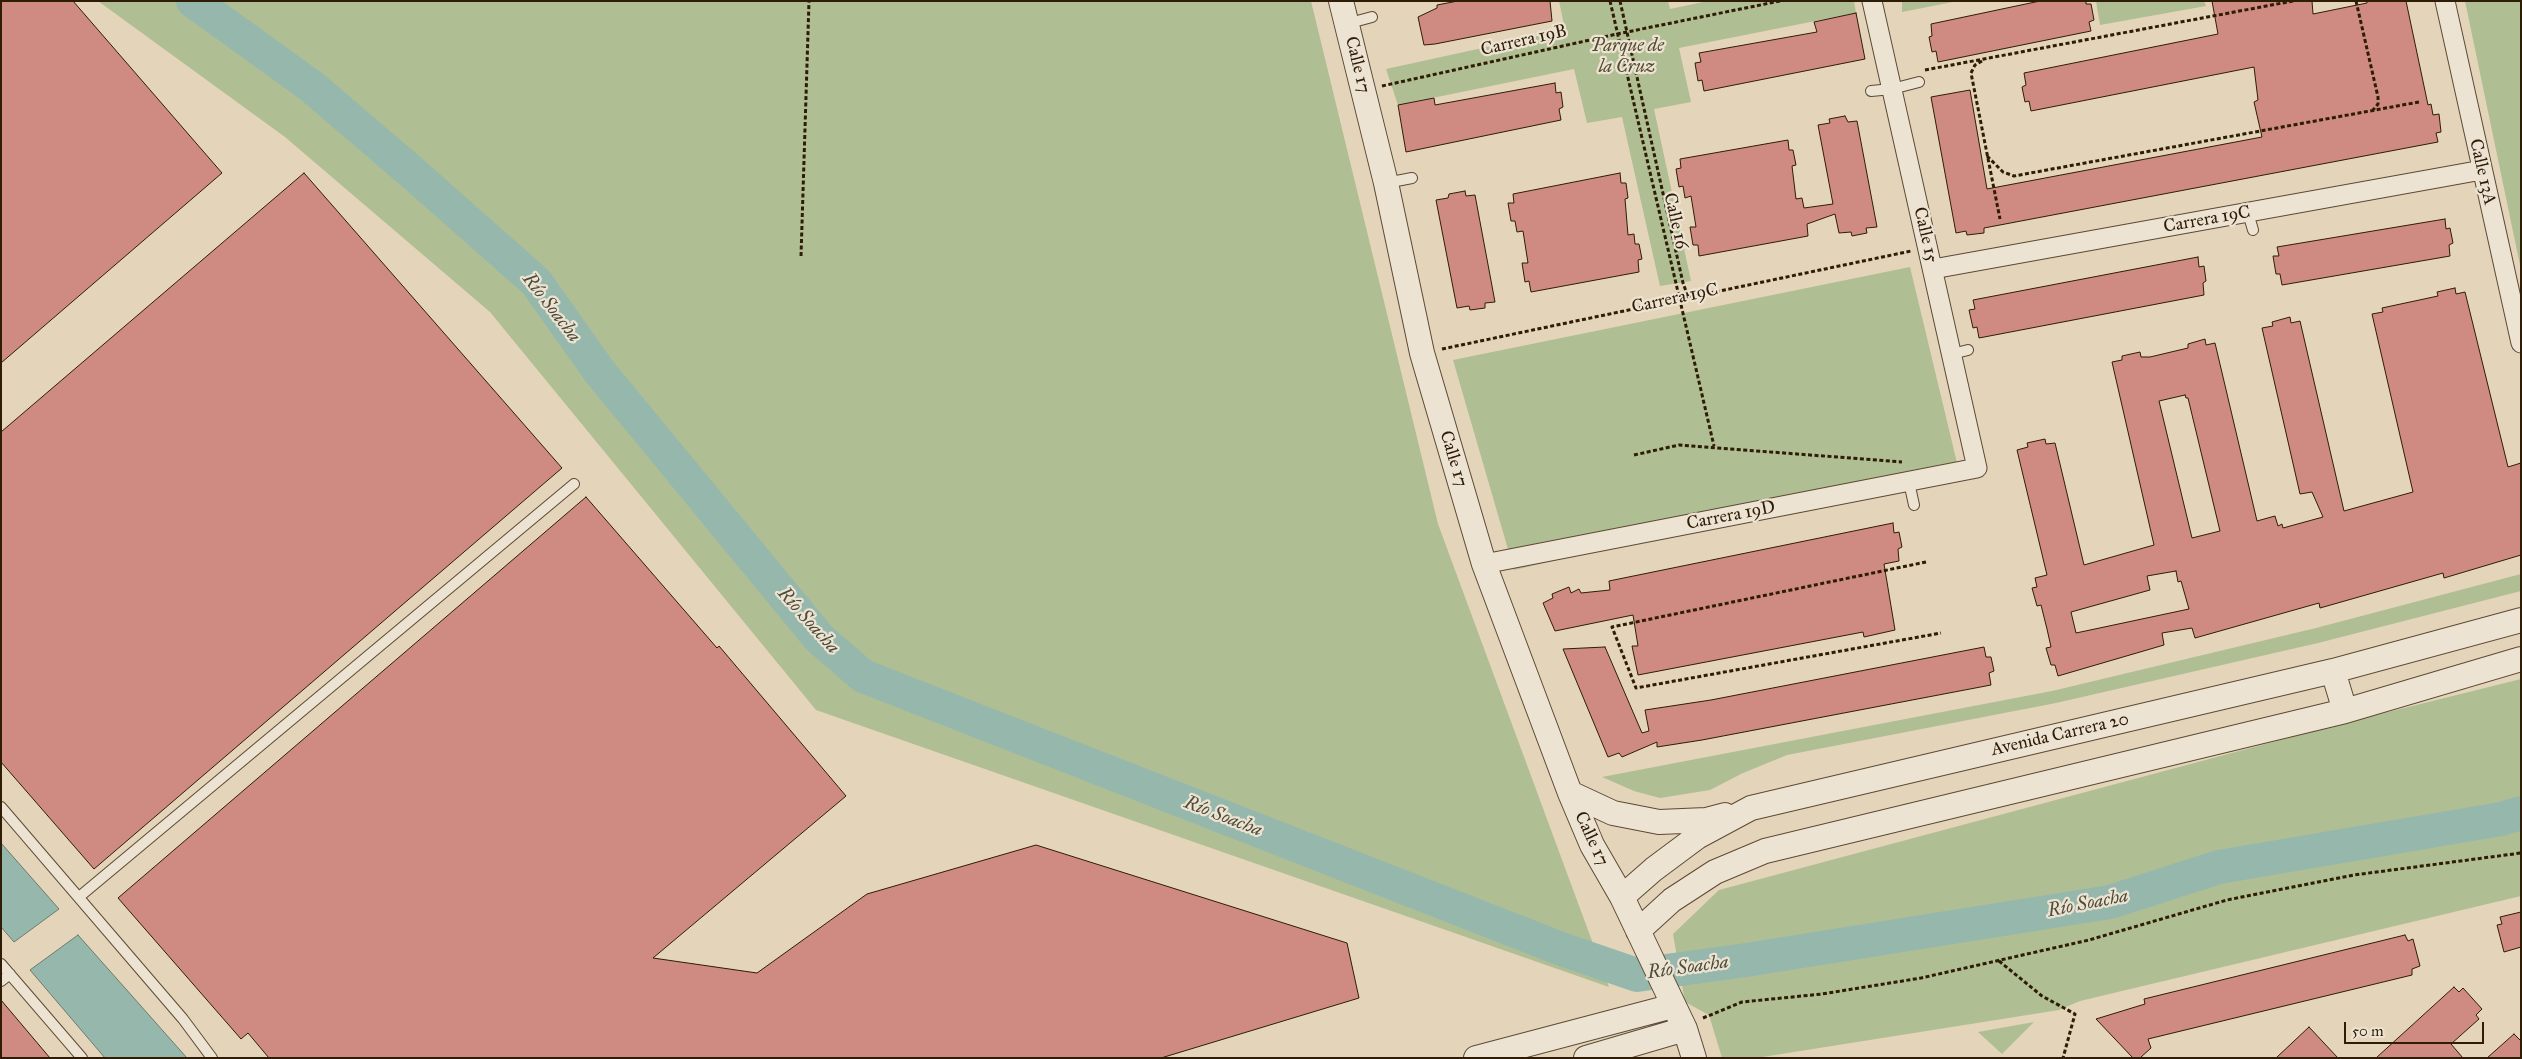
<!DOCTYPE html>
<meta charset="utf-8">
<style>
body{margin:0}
#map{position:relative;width:2522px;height:1059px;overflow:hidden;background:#e4d4ba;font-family:"IM FELL Great Primer",serif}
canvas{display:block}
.frame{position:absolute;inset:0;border:2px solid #2e1c07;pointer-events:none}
.scale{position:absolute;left:2344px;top:1022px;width:140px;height:22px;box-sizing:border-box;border:2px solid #2e1c07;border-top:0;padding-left:6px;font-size:15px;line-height:18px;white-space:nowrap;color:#2e1c07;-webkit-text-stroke:4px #ede3d2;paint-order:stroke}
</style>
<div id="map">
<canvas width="2522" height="1059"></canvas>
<div class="frame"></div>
<div class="scale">50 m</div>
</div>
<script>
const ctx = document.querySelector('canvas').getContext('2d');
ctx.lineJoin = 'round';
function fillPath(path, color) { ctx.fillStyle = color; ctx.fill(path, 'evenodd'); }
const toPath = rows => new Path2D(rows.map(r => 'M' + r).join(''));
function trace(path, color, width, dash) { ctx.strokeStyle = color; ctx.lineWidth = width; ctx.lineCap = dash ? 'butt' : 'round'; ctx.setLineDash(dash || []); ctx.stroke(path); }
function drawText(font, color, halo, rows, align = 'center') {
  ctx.font = font + ' "IM FELL Great Primer",serif'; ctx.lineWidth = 4.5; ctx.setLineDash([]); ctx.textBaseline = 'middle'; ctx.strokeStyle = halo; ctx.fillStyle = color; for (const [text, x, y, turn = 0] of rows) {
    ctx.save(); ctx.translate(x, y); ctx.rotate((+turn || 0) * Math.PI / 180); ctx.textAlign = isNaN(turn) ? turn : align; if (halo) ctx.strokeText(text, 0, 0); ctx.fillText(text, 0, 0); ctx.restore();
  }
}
const green = toPath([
 [98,1,1311,1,1438,524,1609,987,816,710,490,312,285,137],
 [1559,1,1668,1,1670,9,1708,1,1854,1,1856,13,1679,48,1691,102,1654,109,1691,281,1660,286,1622,117,1587,123,1574,69,1398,105,1386,69,1565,30],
 [1902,1,1958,1,1902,12],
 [2096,1,2204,1,2206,6,2100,25],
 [2465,1,2521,1,2521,270],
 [1910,267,1958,467,1514,570,1453,360],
 [2521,574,2521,591,2318,643,2056,703,1787,755,1743,773,1710,790,1660,798,1634,791,1602,777,2052,691,2316,628],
 [2521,679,2521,896,2080,1001,2059,1010,1756,1058,1722,1058,1709,1015,1685,1002,1673,934,1719,890,2344,723],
 [2034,1022,2002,1054,1978,1032]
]);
const water = toPath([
 [1,843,59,909,14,942,1,927,1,843],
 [78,935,187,1058,105,1058,30,970,78,935]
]);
const river = toPath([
 [193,1,311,86,415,175,536,282,599,371,819,638,863,676,1564,950,1637,975,1746,960,2110,902,2219,867,2501,819,2521,813]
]);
const building = toPath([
 [1,1,73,1,222,173,1,363,1,1],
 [1458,1,1550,1,1552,21,1435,44,1424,45,1418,17,1437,8,1437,5,1458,1],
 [2040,1,2086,1,2086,4,2091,4,2094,20,2089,22,2091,31,1938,62,1936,51,1932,52,1929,37,1932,36,1931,24,2040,1],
 [2212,1,2312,1,2313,14,2367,3,2367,1,2406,1,2428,105,2431,104,2433,115,2439,114,2441,132,2436,133,2438,142,1984,228,1984,233,1967,235,1966,231,1956,233,1931,97,1970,90,1987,189,2262,137,2254,102,2258,100,2254,67,2031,111,2029,101,2025,102,2022,87,2026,85,2024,73,2218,34,2212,1],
 [1856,13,1865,59,1704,91,1702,80,1698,81,1695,63,1701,62,1699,53,1817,32,1814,22,1856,13],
 [1555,83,1556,93,1561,92,1563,107,1559,109,1561,120,1406,152,1398,105,1434,98,1435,105,1555,83],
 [1845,116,1848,122,1857,121,1877,227,1866,228,1867,233,1852,236,1851,232,1839,233,1835,214,1807,224,1808,236,1699,256,1698,245,1693,245,1690,227,1696,227,1691,196,1685,198,1683,186,1679,187,1676,169,1681,168,1680,159,1788,140,1789,150,1793,150,1796,165,1792,166,1796,199,1802,198,1804,208,1833,204,1818,125,1830,123,1829,119,1845,116],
 [304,173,562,468,94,869,1,762,1,432,304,173],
 [1620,173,1621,183,1626,183,1628,198,1625,199,1628,235,1634,234,1635,244,1639,244,1642,259,1638,260,1639,272,1531,292,1529,281,1525,282,1522,263,1528,263,1523,231,1517,232,1515,221,1511,221,1508,203,1514,203,1513,194,1620,173],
 [1465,191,1466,196,1475,195,1495,302,1485,303,1485,308,1470,310,1469,306,1457,308,1436,200,1448,198,1449,194,1465,191],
 [2445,219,2446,229,2450,228,2453,243,2449,245,2450,256,2282,285,2280,274,2276,274,2273,256,2279,256,2277,247,2445,219],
 [2198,257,2199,267,2204,266,2206,281,2203,283,2204,295,1979,338,1977,327,1973,328,1969,310,1975,309,1973,300,2198,257],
 [2455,288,2456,294,2465,292,2508,467,2521,463,2521,555,2444,578,2443,573,2320,608,2319,603,2195,638,2192,628,2162,633,2164,645,2058,676,2055,665,2051,665,2046,648,2051,647,2047,629,2041,605,2037,606,2032,588,2037,587,2035,578,2047,575,2017,450,2028,447,2027,443,2045,439,2046,444,2055,443,2084,565,2154,545,2112,362,2122,360,2122,356,2140,352,2141,357,2150,357,2188,348,2188,344,2205,339,2206,345,2215,343,2257,521,2275,516,2278,526,2282,524,2283,528,2323,517,2312,492,2300,494,2262,328,2273,326,2272,322,2290,317,2291,323,2300,321,2344,511,2413,492,2372,314,2383,312,2382,308,2438,296,2437,292,2455,288],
 [2185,395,2186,398,2188,398,2220,531,2192,538,2159,401,2185,395],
 [2176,571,2178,582,2181,581,2189,609,2076,633,2071,612,2150,590,2147,576,2176,571],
 [586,497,717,648,719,646,846,796,653,958,757,973,867,894,1036,845,1347,943,1359,998,1161,1058,269,1058,248,1033,241,1039,118,898,586,497],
 [1893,523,1894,533,1899,532,1902,547,1898,549,1899,561,1884,564,1895,630,1864,637,1863,632,1638,675,1632,646,1638,646,1633,615,1555,631,1543,603,1553,598,1552,594,1569,587,1571,593,1579,589,1581,593,1610,590,1609,581,1893,523],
 [1605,647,1642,733,1649,731,1645,710,1711,700,1984,647,1986,657,1991,657,1994,671,1989,673,1991,685,1702,740,1657,747,1657,742,1622,757,1619,753,1608,757,1563,649,1605,647],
 [2521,912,2521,947,2504,952,2497,925,2502,924,2500,917,2521,912],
 [2405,935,2408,941,2413,939,2420,966,2412,969,2412,975,2148,1039,2151,1048,2140,1058,2133,1058,2096,1019,2145,1004,2144,999,2405,935],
 [2454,987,2459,992,2463,988,2482,1009,2476,1015,2479,1019,2451,1044,2463,1058,2376,1058,2454,987],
 [1,1000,50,1058,1,1058,1,1000],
 [2309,1027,2338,1058,2276,1058,2309,1027],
 [2514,1034,2521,1041,2521,1058,2487,1058,2514,1034]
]);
const path = toPath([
 [1610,1,1714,446],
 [1620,1,1683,283,1688,297],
 [2356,1,2378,97,2378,104,2373,110],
 [1982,61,1975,65,1971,73,2000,219],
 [1925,70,2293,1],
 [1382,86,1617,34,1780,1],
 [1987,156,2003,172,2014,176,2419,102],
 [801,256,809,1],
 [1442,349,1911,251],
 [1634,455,1679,445,1902,462],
 [1926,562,1612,627,1636,688,1941,633],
 [1999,961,2042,996,2075,1014,2063,1058],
 [1703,1018,1742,1002,1822,994,1921,978,2089,940,2227,900,2354,875,2521,853]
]);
const service = toPath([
 [1346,24,1372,17],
 [1871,91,1892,89,1919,82],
 [1386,183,1412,178],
 [2248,213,2253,230],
 [1952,354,1968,350],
 [1909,482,1914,505],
 [1,807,183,1019,212,1058],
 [79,897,574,484],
 [1,964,82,1058],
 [1,981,10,974]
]);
const minor = toPath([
 [2445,1,2521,343],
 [1933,269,2482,170],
 [1484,564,1977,468,1872,1]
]);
const tertiary = toPath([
 [1341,1,1386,183,1422,353,1484,564,1570,793,1592,845,1622,897,1685,1029,1694,1058],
 [2333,671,2345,711],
 [1570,793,1613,813,1659,822,1706,820,1725,815],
 [1622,897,1654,869,1697,837,1751,808,2333,671,2521,620],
 [1638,931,1672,900,1715,872,1765,851,2345,711,2521,659],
 [1476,1058,1673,1006],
 [1586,1058,1685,1029]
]);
const streetNames = [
 ["Carrera 19B",1524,41,-13],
 ["Calle 17",1357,65,76],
 ["Calle 13A",2482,172,77],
 ["Carrera 19C",2207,220,-10],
 ["Calle 16",1675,221,77],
 ["Calle 15",1925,235,77],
 ["Carrera 19C",1675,299,-12],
 ["Calle 17",1453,459,73],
 ["Carrera 19D",1731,516,-11],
 ["Avenida Carrera 20",2060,735,-13],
 ["Calle 17",1591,839,65]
];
const parkNames = [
 ["Parque de",1627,47],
 ["la Cruz",1627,68]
];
const waterNames = [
 ["Río Soacha",551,308,52],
 ["Río Soacha",808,621,48],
 ["Río Soacha",1223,817,21],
 ["Río Soacha",2088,904,-11],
 ["Río Soacha",1688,968,-8]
];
fillPath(green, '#b0be93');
fillPath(water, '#96b8ac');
trace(water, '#6c7a6a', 1);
trace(river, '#96b8ac', 34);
fillPath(building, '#cf8a82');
trace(building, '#2e1c07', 1);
trace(service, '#5c4a34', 12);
trace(minor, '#5c4a34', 21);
trace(tertiary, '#5c4a34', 26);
trace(path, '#2e1c07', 3, [4, 2.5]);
trace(service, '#ede3d2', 10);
trace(minor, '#ede3d2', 19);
trace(tertiary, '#ede3d2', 24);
drawText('18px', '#2e1c07', '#ede3d2', streetNames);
drawText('italic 18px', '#554d31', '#ede3d2', parkNames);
drawText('italic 19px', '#4d4b39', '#ede3d2', waterNames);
</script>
